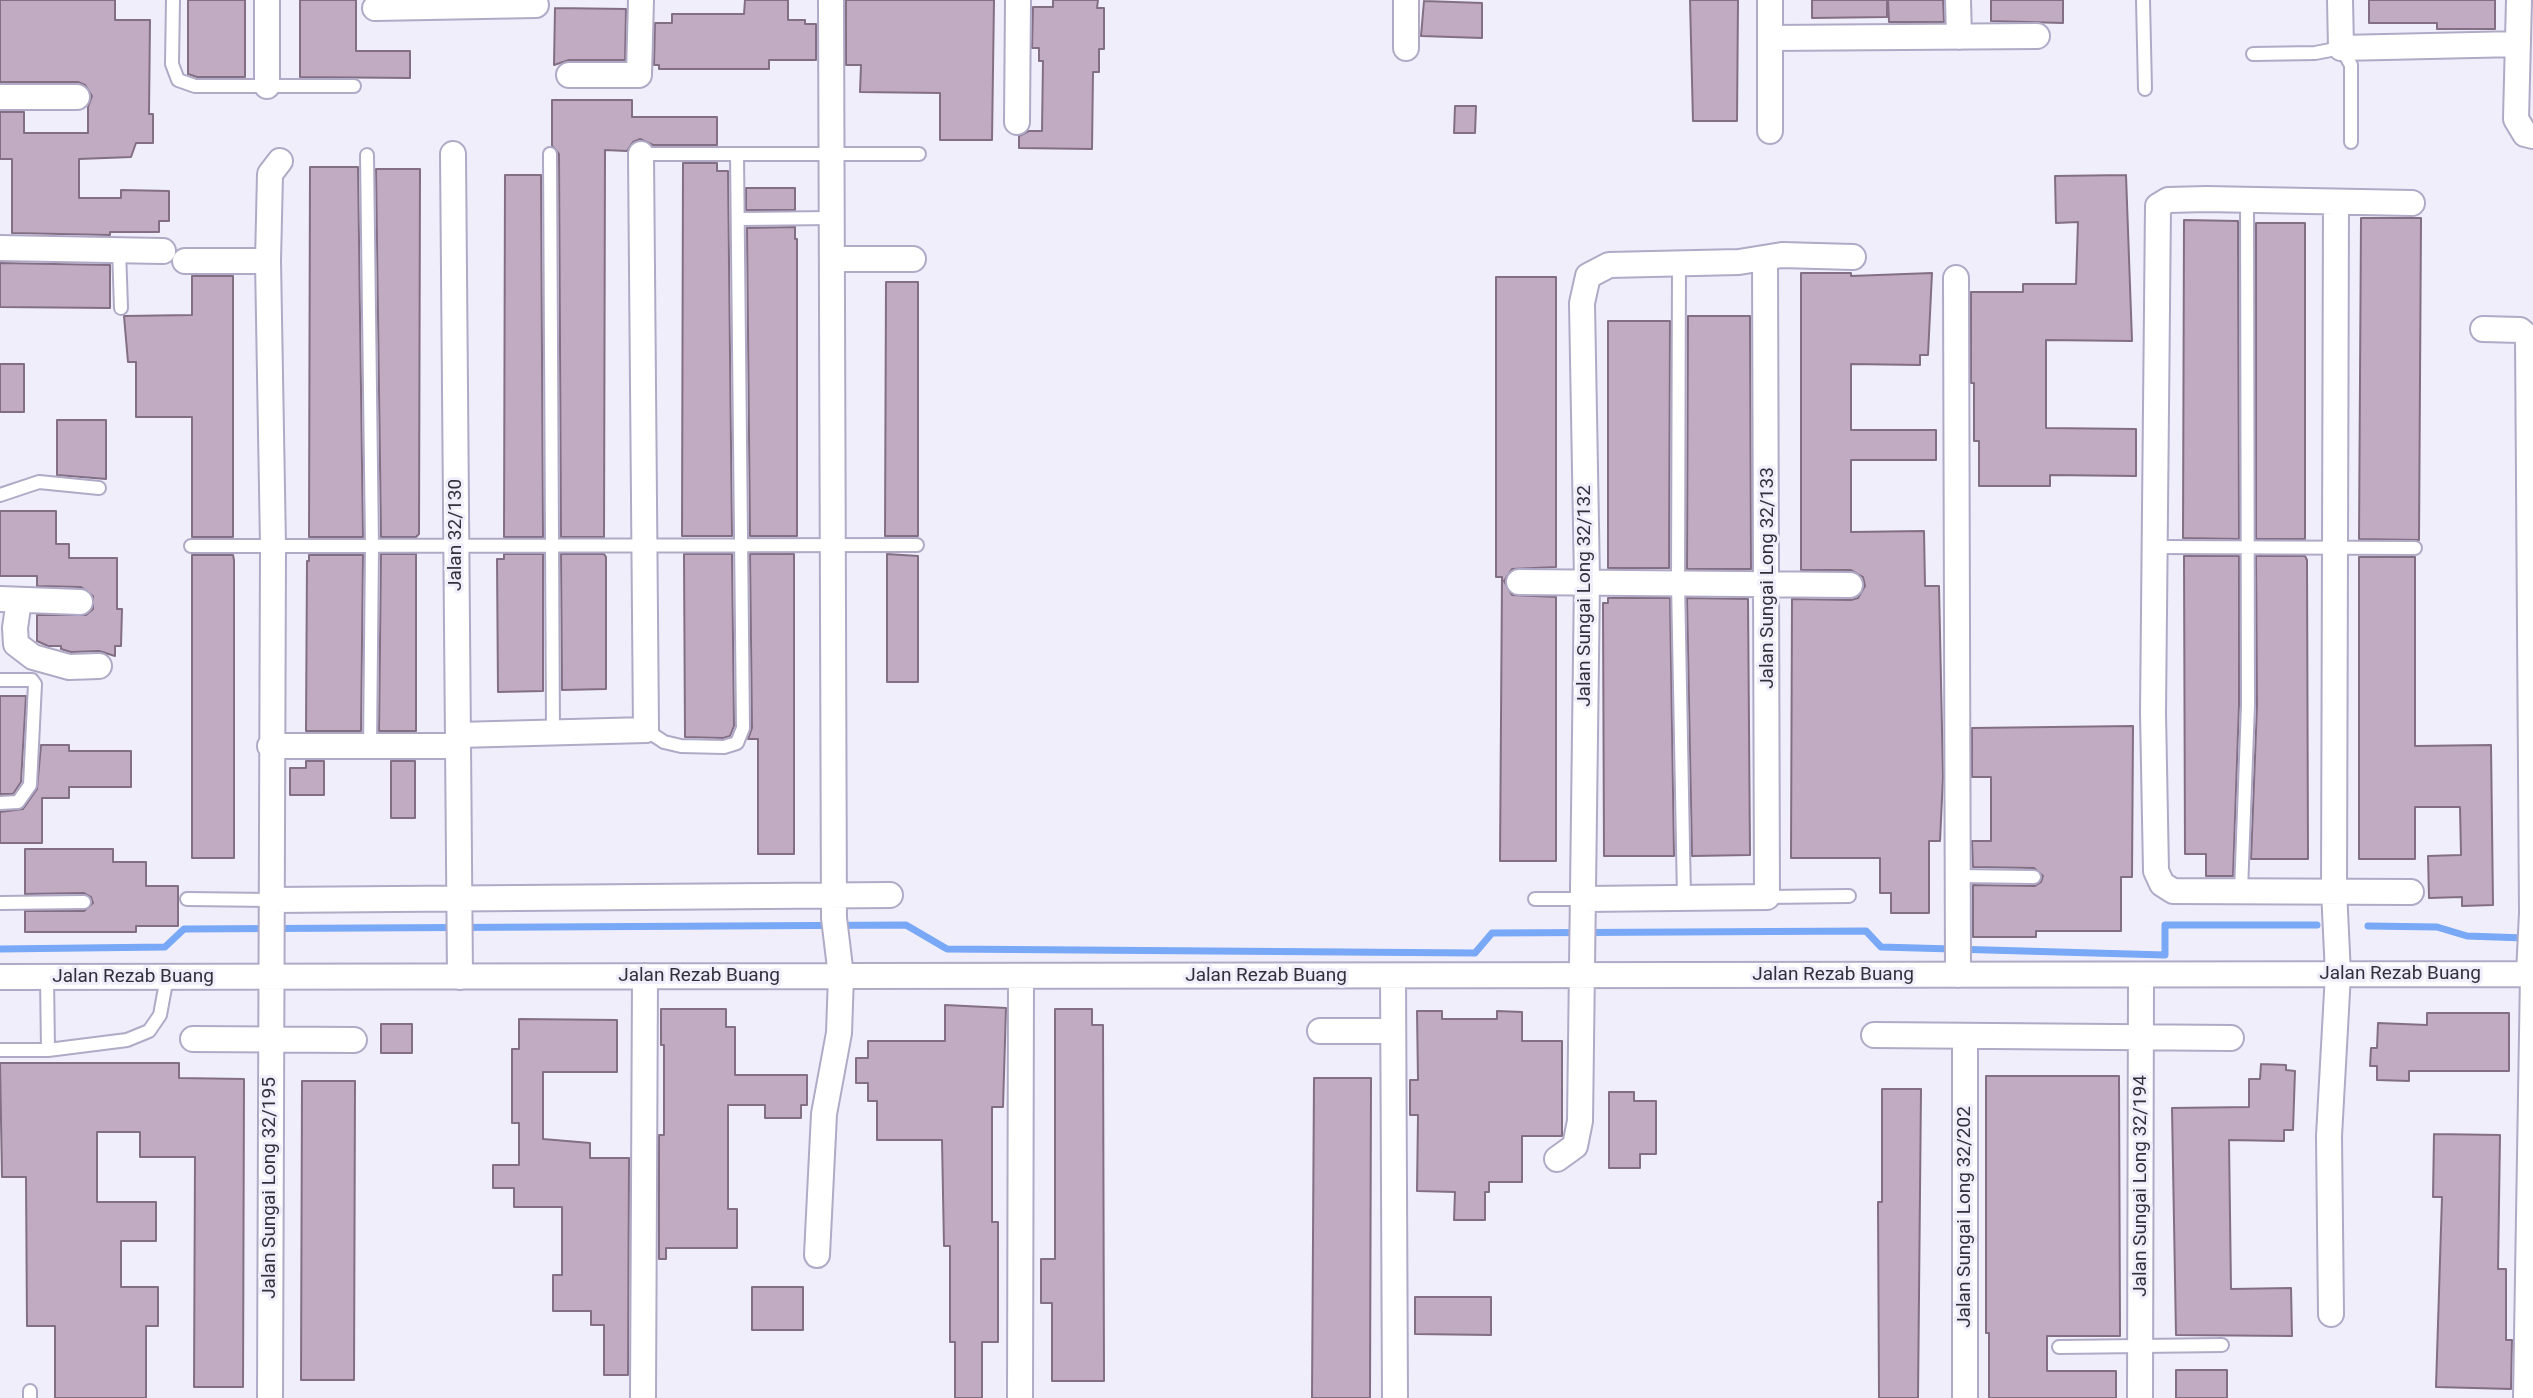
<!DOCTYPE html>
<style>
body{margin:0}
canvas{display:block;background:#f0eefa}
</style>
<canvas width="2533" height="1398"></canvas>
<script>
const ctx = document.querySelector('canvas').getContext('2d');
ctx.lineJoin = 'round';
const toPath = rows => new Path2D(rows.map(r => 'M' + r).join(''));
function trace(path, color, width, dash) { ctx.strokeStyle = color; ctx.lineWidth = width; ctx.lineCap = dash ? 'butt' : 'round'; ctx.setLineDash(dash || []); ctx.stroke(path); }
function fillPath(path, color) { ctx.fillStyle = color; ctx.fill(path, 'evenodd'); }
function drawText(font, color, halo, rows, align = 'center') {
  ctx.font = font + ' Roboto,sans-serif'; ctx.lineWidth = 6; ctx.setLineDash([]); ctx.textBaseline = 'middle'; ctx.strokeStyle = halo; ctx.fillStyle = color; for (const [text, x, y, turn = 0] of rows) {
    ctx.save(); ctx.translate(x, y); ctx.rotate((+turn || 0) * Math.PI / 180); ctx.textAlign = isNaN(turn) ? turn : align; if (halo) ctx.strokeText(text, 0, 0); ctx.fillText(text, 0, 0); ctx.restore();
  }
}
const stream = toPath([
 [2368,926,2437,927,2467,936,2525,938],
 [0,949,165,947,184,929,906,925,947,949,1475,953,1492,933,1866,931,1881,947,2165,955,2165,925,2317,925]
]);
const building = toPath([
 [0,0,115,0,115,20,150,20,149,114,153,114,153,143,136,143,131,157,79,159,79,198,121,198,121,190,169,191,169,221,159,221,159,232,110,232,110,235,12,233,12,159,0,159,0,112,24,112,24,133,88,133,88,107,92,96,85,85,78,82,0,82,0,0],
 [188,0,245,0,245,77,197,77,188,74,188,0],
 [300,0,356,0,356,51,410,51,410,78,300,77,300,0],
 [745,0,788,0,788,20,805,20,805,24,816,24,816,60,769,60,769,69,659,69,659,65,654,65,655,23,672,23,672,14,744,14,745,0],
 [846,0,994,0,992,140,940,140,940,93,860,92,861,65,846,65,846,0],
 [1053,0,1098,0,1097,8,1104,8,1104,49,1099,49,1099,72,1093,72,1092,149,1019,148,1019,136,1029,131,1042,131,1043,61,1039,61,1039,48,1032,48,1033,7,1053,7,1053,0],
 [1690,0,1738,0,1737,121,1693,121,1690,0],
 [1812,0,1887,0,1887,17,1812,18,1812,0],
 [1888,0,1943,0,1944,22,1889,22,1888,0],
 [1991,0,2063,0,2063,23,1991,21,1991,0],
 [2369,0,2495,0,2495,29,2437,29,2437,23,2369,23,2369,0],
 [1424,1,1482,3,1482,38,1421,36,1424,1],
 [555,8,626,9,625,60,569,60,554,65,555,8],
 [552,100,632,100,632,117,717,117,717,145,653,145,640,139,633,142,627,151,605,150,604,537,561,537,559,154,552,146,552,100],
 [1455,106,1476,106,1475,133,1454,133,1455,106],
 [683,163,717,163,717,171,728,171,732,536,682,536,683,163],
 [310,167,358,167,363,537,309,537,310,167],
 [376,169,420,169,419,534,416,537,381,537,376,169],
 [505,175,541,175,543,537,504,537,505,175],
 [2126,175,2132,341,2046,340,2046,428,2136,429,2136,476,2050,475,2050,486,1979,486,1979,441,1974,441,1974,383,1971,383,1971,292,2023,292,2023,284,2076,284,2078,222,2056,223,2055,176,2126,175],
 [746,188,795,188,795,210,746,210,746,188],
 [2361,218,2421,218,2419,540,2359,539,2361,218],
 [2184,220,2238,221,2239,539,2183,538,2184,220],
 [2256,223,2305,223,2305,539,2256,539,2256,223],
 [795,227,795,239,797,239,797,536,750,536,747,228,795,227],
 [0,263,110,265,110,308,0,307,0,263],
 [1801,273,1851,273,1851,276,1932,273,1928,355,1920,355,1920,365,1851,364,1851,430,1936,430,1936,460,1851,460,1851,532,1924,531,1925,586,1939,586,1943,777,1940,841,1929,841,1929,913,1891,913,1891,893,1880,893,1880,858,1791,858,1792,599,1851,600,1858,598,1865,586,1863,577,1851,570,1801,570,1801,273],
 [192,276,233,276,233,537,192,537,192,417,136,417,136,362,128,362,124,316,192,315,192,276],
 [1496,277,1556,277,1556,567,1512,569,1504,581,1512,595,1556,597,1556,861,1500,861,1502,577,1496,577,1496,277],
 [886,282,918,282,918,536,885,536,886,282],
 [1688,316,1750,316,1751,569,1687,569,1688,316],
 [1608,321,1670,321,1669,568,1608,568,1608,321],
 [0,364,24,364,24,412,0,412,0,364],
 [57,420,106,420,106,479,57,475,57,420],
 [0,511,56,511,56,544,69,544,69,558,117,558,117,609,122,609,121,646,115,646,115,656,99,651,71,652,61,649,61,646,48,646,37,641,37,615,86,615,93,609,93,596,81,587,37,586,37,576,0,576,0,511],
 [381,554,416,554,416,731,379,731,381,554],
 [504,554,543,554,543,691,498,692,497,559,504,559,504,554],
 [561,554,604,554,606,557,606,689,562,690,561,554],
 [684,554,732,554,734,726,730,736,723,738,685,737,684,554],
 [750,554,794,554,794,854,758,854,758,739,748,739,752,728,750,554],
 [887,554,918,556,918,682,887,682,887,554],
 [192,555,233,555,234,560,234,858,192,858,192,555],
 [309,555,363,555,361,731,306,731,307,561,309,561,309,555],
 [2184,556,2239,556,2239,705,2233,876,2206,876,2206,854,2185,854,2184,556],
 [2256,556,2305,556,2307,560,2308,859,2251,859,2257,705,2256,556],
 [2359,557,2415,557,2415,746,2491,745,2493,905,2462,906,2462,897,2429,898,2428,856,2461,855,2460,807,2415,807,2415,859,2359,859,2359,557],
 [1608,598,1670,598,1674,856,1604,856,1603,603,1608,603,1608,598],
 [1687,598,1748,599,1750,855,1692,856,1687,598],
 [0,696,26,696,21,782,13,794,0,794,0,696],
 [2133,726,2132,877,2121,877,2121,931,2036,931,2036,937,1973,937,1973,885,2035,886,2041,882,2043,876,2034,868,1973,867,1972,841,1991,841,1991,777,1972,777,1972,728,2133,726],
 [41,745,69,745,69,751,131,751,131,787,69,787,69,798,42,798,42,843,0,843,0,812,23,809,37,789,41,745],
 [306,761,324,761,324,795,290,795,290,768,306,768,306,761],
 [391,761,415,761,415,818,391,818,391,761],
 [25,849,113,849,113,862,146,862,146,886,178,886,178,926,136,926,136,932,25,932,25,911,84,911,93,903,91,897,84,893,25,894,25,849],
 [945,1005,1006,1008,1003,1107,992,1107,992,1222,998,1222,998,1342,982,1342,982,1398,955,1398,955,1342,950,1342,950,1246,944,1246,942,1140,877,1140,877,1101,868,1101,868,1083,856,1083,856,1058,868,1058,868,1041,945,1041,945,1005],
 [661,1009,726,1009,726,1027,735,1027,735,1075,807,1075,807,1105,801,1105,801,1118,765,1118,765,1105,728,1105,728,1209,737,1209,737,1248,666,1248,666,1259,659,1259,659,1135,664,1135,664,1045,661,1045,661,1009],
 [1055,1009,1092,1009,1092,1025,1103,1025,1104,1381,1052,1381,1052,1303,1041,1303,1041,1259,1055,1259,1055,1009],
 [1417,1011,1442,1011,1442,1019,1497,1019,1497,1011,1522,1012,1522,1041,1562,1041,1562,1136,1522,1136,1522,1182,1489,1182,1489,1192,1485,1192,1485,1220,1454,1220,1455,1192,1417,1191,1418,1115,1410,1115,1410,1080,1418,1080,1417,1011],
 [2427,1013,2509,1013,2509,1071,2409,1071,2409,1081,2377,1080,2377,1066,2370,1066,2371,1048,2377,1048,2378,1023,2427,1025,2427,1013],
 [519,1019,617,1020,617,1072,543,1072,543,1139,590,1143,590,1158,629,1158,628,1375,604,1375,604,1325,591,1325,591,1311,553,1311,553,1275,562,1275,562,1207,514,1207,514,1188,493,1188,493,1165,519,1165,519,1123,512,1123,512,1049,519,1049,519,1019],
 [381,1024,412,1024,412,1053,381,1053,381,1024],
 [0,1063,179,1063,179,1078,244,1079,243,1387,194,1387,195,1157,140,1157,140,1132,97,1132,97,1202,156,1202,156,1241,121,1241,121,1287,158,1287,158,1326,146,1326,146,1398,55,1398,55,1326,27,1326,26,1177,2,1177,0,1063],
 [2261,1064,2286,1065,2286,1070,2295,1071,2293,1130,2284,1130,2284,1141,2229,1140,2231,1289,2291,1288,2292,1336,2176,1335,2172,1108,2249,1107,2249,1079,2260,1079,2261,1064],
 [1986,1076,2119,1076,2120,1336,2047,1336,2047,1371,2116,1371,2116,1398,1989,1398,1989,1333,1986,1333,1986,1076],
 [1314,1078,1371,1078,1370,1398,1312,1398,1314,1078],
 [302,1081,355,1081,354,1380,301,1380,302,1081],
 [1882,1089,1921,1089,1918,1398,1879,1398,1878,1202,1882,1202,1882,1089],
 [1609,1092,1634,1092,1634,1101,1656,1101,1656,1154,1640,1154,1640,1168,1609,1168,1609,1092],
 [2434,1134,2500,1135,2498,1269,2506,1269,2506,1340,2512,1340,2511,1389,2436,1387,2442,1197,2433,1197,2434,1134],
 [752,1287,803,1287,803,1330,752,1330,752,1287],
 [1415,1297,1491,1297,1491,1335,1415,1334,1415,1297],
 [2176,1370,2227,1370,2227,1398,2176,1398,2176,1370]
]);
const service = toPath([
 [173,0,172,64,178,80,195,86,354,86],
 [2143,0,2145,89],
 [2253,54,2315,53,2341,48,2351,65,2351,142],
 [550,154,553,732],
 [641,154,919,154],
 [367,155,372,546,370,746],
 [738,219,832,218],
 [119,249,121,308],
 [1679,262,1678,582,1684,898],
 [0,495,39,482,99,488],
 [191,546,917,545],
 [2155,547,2415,548],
 [0,680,32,680,35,684,30,785,18,802,0,803],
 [646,730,664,742,681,746,724,747,737,743,743,728,737,154],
 [1958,876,2034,877],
 [2241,891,2248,705,2247,200],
 [1767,897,1849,896],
 [187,899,272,900],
 [1535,899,1584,899],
 [0,903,84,902],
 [47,977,48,1050,127,1040,149,1031,160,1015,167,977],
 [0,1050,48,1050],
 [2059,1347,2222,1345],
 [30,1398,30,1391]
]);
const minor = toPath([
 [267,0,267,86],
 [1406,0,1406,48],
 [1770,0,1770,131],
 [1958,0,1959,37],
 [2340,0,2341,48,2518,44],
 [2519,0,2516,119,2525,134,2533,136],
 [375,8,536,5],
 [1770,38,2037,36],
 [569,75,639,75,641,0],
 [0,97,77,97],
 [1017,122,1018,0],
 [453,154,460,977],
 [0,248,163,251],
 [832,259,913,259],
 [185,261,268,261],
 [1956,278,1958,975],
 [2483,329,2520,330,2528,337,2532,913,2529,974],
 [1519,582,1850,585],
 [0,599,80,602],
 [19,600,15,628,16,644,33,657,69,667,99,666],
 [458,735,646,730,641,154],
 [270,746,457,746],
 [2411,892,2173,891,2162,884,2156,871,2153,713,2158,206,2168,200,2206,199,2412,203],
 [1584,899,1767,897,1765,260],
 [272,900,890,895],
 [1393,976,1395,1398],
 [0,977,2533,974,2526,1398],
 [1320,1031,1393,1031],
 [1874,1035,2231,1038],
 [1965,1036,1965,1398],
 [193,1039,354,1040],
 [1557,1159,1575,1146,1580,1121,1587,580,1582,303,1588,276,1609,265,1739,262,1782,255,1853,257],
 [817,1255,824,1114,839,1033,841,976,834,918,831,0],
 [2331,1314,2329,1136,2338,974,2334,890,2336,202],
 [270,1398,273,546,268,261,270,174,280,161],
 [643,1398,645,976],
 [1020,1398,1021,976],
 [2140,1398,2141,975]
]);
const streetNames = [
 ["Jalan 32/130",456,535,-90],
 ["Jalan Sungai Long 32/133",1768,578,-90],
 ["Jalan Sungai Long 32/132",1585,596,-90],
 ["Jalan Rezab Buang",2400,974],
 ["Jalan Rezab Buang",1833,975],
 ["Jalan Rezab Buang",699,976],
 ["Jalan Rezab Buang",1266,976],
 ["Jalan Rezab Buang",133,977],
 ["Jalan Sungai Long 32/194",2141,1186,-90],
 ["Jalan Sungai Long 32/195",270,1188,-90],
 ["Jalan Sungai Long 32/202",1965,1217,-90]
];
trace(stream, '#78a8f6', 7);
fillPath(building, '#c1abc2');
trace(building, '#836f84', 2);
trace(service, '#b0aac7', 16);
trace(minor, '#b0aac7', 28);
trace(service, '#fff', 12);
trace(minor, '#fff', 24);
drawText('19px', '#32303b', '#f0eefa', streetNames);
</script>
